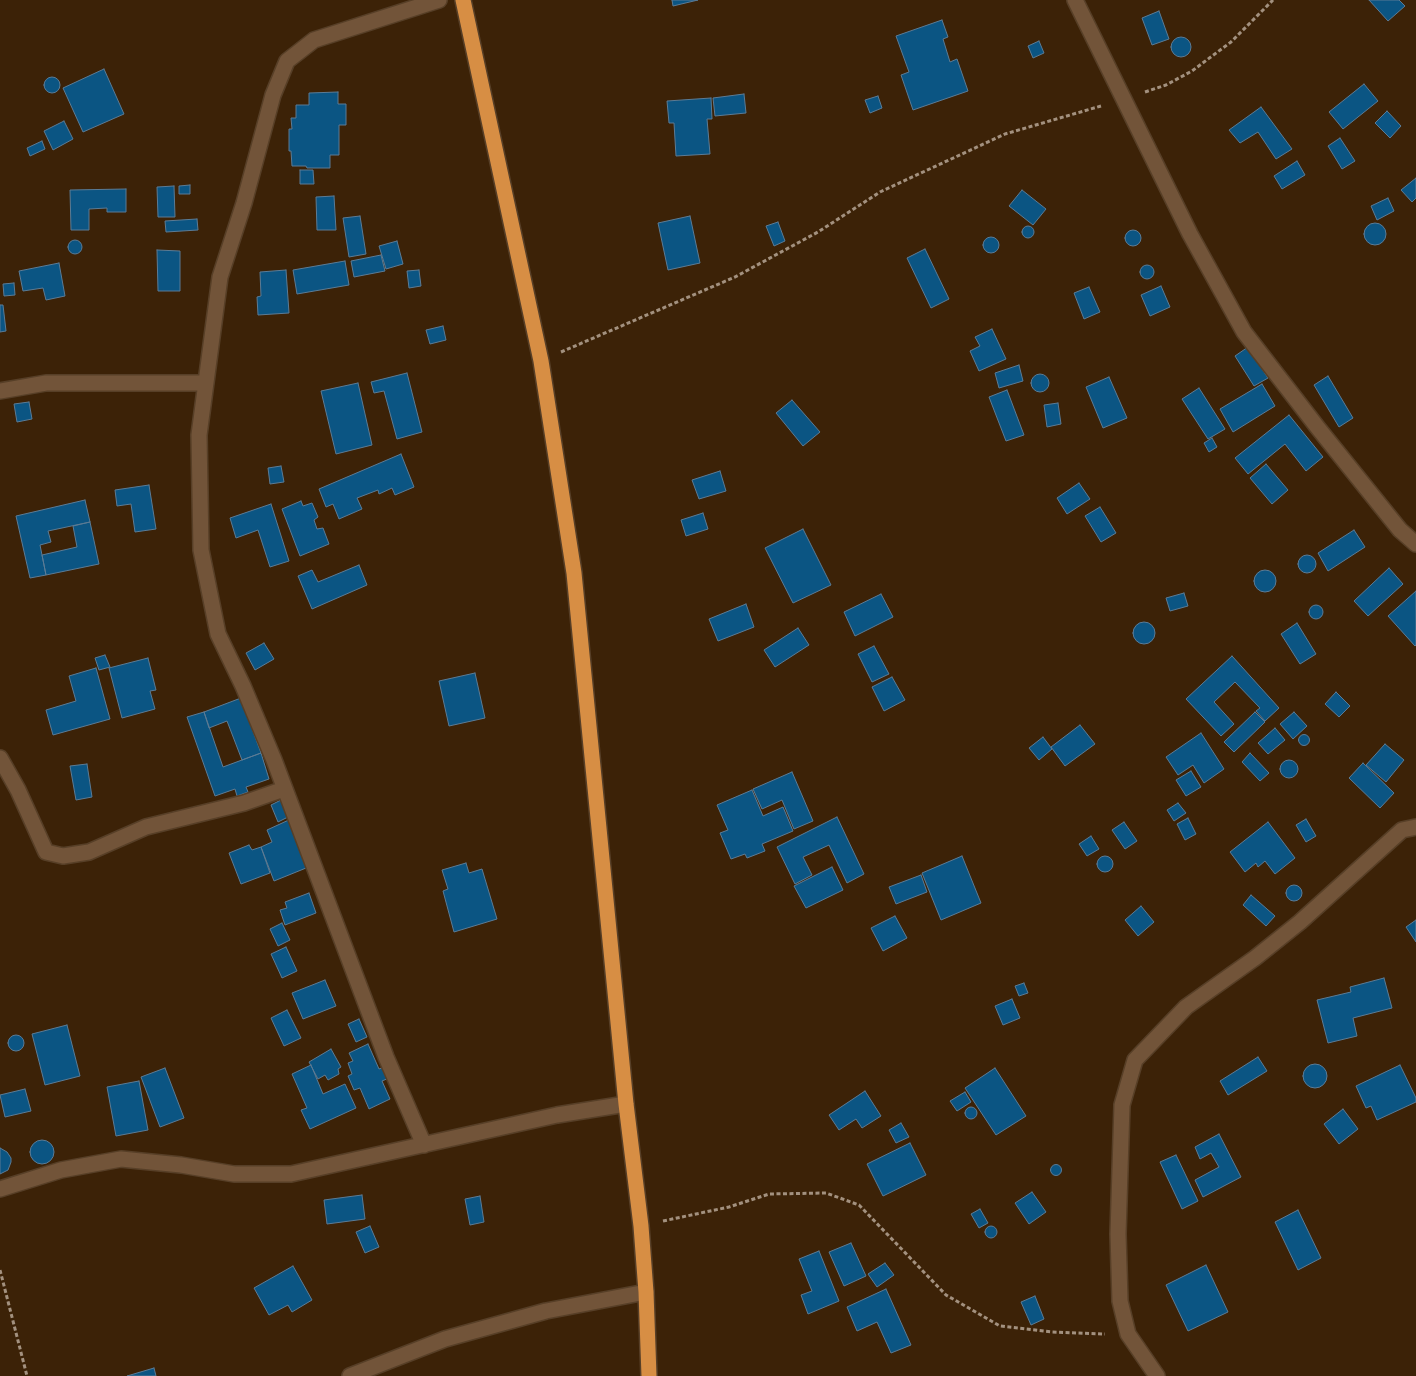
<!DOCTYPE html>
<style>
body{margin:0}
canvas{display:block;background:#3c2207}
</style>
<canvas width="1416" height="1376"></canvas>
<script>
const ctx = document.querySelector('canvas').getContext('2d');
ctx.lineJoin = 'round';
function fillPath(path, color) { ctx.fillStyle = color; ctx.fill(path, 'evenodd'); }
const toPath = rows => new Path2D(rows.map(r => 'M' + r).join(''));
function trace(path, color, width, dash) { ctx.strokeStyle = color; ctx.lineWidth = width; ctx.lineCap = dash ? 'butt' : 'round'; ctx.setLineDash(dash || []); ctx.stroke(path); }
const building = toPath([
 [672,0,698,0,673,6,672,0],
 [1369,0,1399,0,1405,6,1388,21,1369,0],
 [1159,11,1169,39,1152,45,1142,18,1159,11],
 [942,20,948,37,943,39,950,62,957,59,968,91,913,110,901,75,909,72,896,36,942,20],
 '1171 47a10 10 0 1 1 20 0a10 10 0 1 1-20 0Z',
 [1039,41,1044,53,1033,58,1028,46,1039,41],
 [104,69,124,114,83,132,63,88,104,69],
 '44 85a8 8 0 1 1 16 0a8 8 0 1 1-16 0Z',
 [1364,84,1378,101,1343,129,1329,112,1364,84],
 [338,92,338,104,346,104,346,125,339,125,339,155,330,155,330,168,307,168,306,166,292,166,291,151,289,151,289,129,292,129,291,118,296,118,296,105,309,105,309,93,338,92],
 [744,94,746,113,715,116,713,98,744,94],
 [878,96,882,108,870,113,865,100,878,96],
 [711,98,712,119,707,119,710,154,676,156,674,123,669,123,667,101,711,98],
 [1261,107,1292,149,1276,159,1258,132,1240,143,1229,130,1261,107],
 [1387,111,1401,126,1390,138,1375,123,1387,111],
 [64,121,73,139,53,150,44,131,64,121],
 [1340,138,1355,161,1342,169,1328,146,1340,138],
 [42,141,45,149,30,156,27,148,42,141],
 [1297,161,1305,175,1282,189,1274,176,1297,161],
 [300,170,313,170,314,184,300,184,300,170],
 [1416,178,1416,198,1412,202,1401,190,1416,178],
 [190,185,190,194,179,194,179,186,190,185],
 [174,186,175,217,158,217,157,187,174,186],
 [126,189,126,212,107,212,107,208,89,209,89,230,71,230,70,190,126,189],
 [1022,190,1046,209,1033,225,1009,206,1022,190],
 [334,196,336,230,317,230,316,197,334,196],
 [1388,198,1394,211,1377,220,1371,206,1388,198],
 [360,216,366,254,349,257,343,218,360,216],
 [690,216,700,263,668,270,658,223,690,216],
 [197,219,198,230,166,232,165,221,197,219],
 [778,222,785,241,774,246,766,226,778,222],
 '1364 234a11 11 0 1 1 22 0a11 11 0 1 1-22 0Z',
 '1022 232a6 6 0 1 1 12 0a6 6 0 1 1-12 0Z',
 '1125 238a8 8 0 1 1 16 0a8 8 0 1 1-16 0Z',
 '983 245a8 8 0 1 1 16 0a8 8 0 1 1-16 0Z',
 '68 247a7 7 0 1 1 14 0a7 7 0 1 1-14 0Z',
 [397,241,403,264,386,269,379,246,397,241],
 [925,249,949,299,931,308,907,258,925,249],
 [157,250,180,251,180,291,158,291,157,250],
 [381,255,385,271,354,277,351,261,381,255],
 [345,261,349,285,297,294,293,270,345,261],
 [59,263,65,296,46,300,43,288,23,291,19,271,59,263],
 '1140 272a7 7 0 1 1 14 0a7 7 0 1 1-14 0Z',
 [286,270,289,313,258,315,257,297,261,296,260,272,286,270],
 [419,270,421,286,409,288,407,271,419,270],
 [14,283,15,295,4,296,3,284,14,283],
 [1161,286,1170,307,1150,316,1141,295,1161,286],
 [1089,287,1100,312,1084,319,1074,293,1089,287],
 [0,305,3,305,6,331,0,332,0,305],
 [443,326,446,340,430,344,426,330,443,326],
 [992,329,1006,359,979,371,970,351,980,346,975,337,992,329],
 [1248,347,1268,378,1254,386,1235,356,1248,347],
 [1019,365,1023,381,999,388,995,373,1019,365],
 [407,373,422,432,397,439,384,391,374,393,371,382,407,373],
 '1031 383a9 9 0 1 1 18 0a9 9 0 1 1-18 0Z',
 [1328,376,1353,418,1339,427,1314,385,1328,376],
 [1109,377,1127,418,1103,428,1086,387,1109,377],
 [358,383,372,445,336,454,321,391,358,383],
 [1262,384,1275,406,1233,432,1220,409,1262,384],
 [1199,388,1225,429,1208,439,1182,399,1199,388],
 [1007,390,1024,435,1006,441,989,397,1007,390],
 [792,400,820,432,803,446,776,413,792,400],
 [29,402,32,419,17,422,14,404,29,402],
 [1058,403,1061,424,1047,427,1044,405,1058,403],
 [1289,415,1323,457,1306,471,1285,444,1248,474,1235,458,1289,415],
 [1212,438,1217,447,1209,452,1204,443,1212,438],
 [401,454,414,487,395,495,392,488,379,494,378,490,357,498,362,509,339,519,333,504,326,507,319,489,401,454],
 [1266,464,1288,490,1272,504,1250,478,1266,464],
 [281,466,284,482,270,484,268,468,281,466],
 [720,471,726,491,699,499,692,480,720,471],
 [1079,483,1090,499,1067,514,1057,498,1079,483],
 [149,485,156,529,135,532,131,504,117,506,115,490,149,485],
 [85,500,90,522,48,531,51,542,40,545,46,575,30,578,16,516,85,500],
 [301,501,303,506,312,503,318,517,314,520,317,529,323,528,329,544,300,556,282,509,301,501],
 [271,504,289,561,270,567,258,530,236,538,230,518,271,504],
 [1100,507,1116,533,1101,542,1085,516,1100,507],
 [703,513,708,529,686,536,681,520,703,513],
 [90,522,99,564,46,575,42,555,77,547,73,526,90,522],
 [803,529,831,585,793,603,765,548,803,529],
 [1354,530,1365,547,1328,571,1318,553,1354,530],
 '1298 564a9 9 0 1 1 18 0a9 9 0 1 1-18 0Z',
 [359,565,367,585,312,609,298,576,312,570,318,582,359,565],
 [1389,568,1403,584,1368,616,1354,601,1389,568],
 '1254 581a11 11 0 1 1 22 0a11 11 0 1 1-22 0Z',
 [1416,591,1416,645,1415,646,1388,616,1416,591],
 [1184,593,1188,606,1170,611,1166,598,1184,593],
 [881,594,893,617,855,636,844,612,881,594],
 [746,604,754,627,718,641,709,619,746,604],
 '1309 612a7 7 0 1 1 14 0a7 7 0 1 1-14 0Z',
 '1133 633a11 11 0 1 1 22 0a11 11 0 1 1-22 0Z',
 [1297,623,1316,654,1300,664,1281,634,1297,623],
 [798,628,809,645,775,667,764,650,798,628],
 [264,643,274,659,255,670,246,653,264,643],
 [874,646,889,674,872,682,858,654,874,646],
 [105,655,110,667,99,670,95,658,105,655],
 [1232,656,1279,708,1265,721,1256,711,1260,708,1235,682,1214,702,1234,724,1221,736,1186,699,1232,656],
 [148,658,156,690,150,691,155,709,122,718,109,668,148,658],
 [96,668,110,719,53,735,46,710,76,701,69,676,96,668],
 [475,673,485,718,449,726,439,681,475,673],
 [892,677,905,700,884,711,872,687,892,677],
 [1336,692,1350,706,1339,717,1325,704,1336,692],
 [241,698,261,753,242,760,227,721,209,728,204,712,241,698],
 [204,712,223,767,261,753,269,779,246,787,248,792,237,796,235,789,215,796,187,717,204,712],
 [1255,712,1265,722,1234,752,1224,742,1255,712],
 [1294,712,1307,726,1293,739,1280,724,1294,712],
 [1080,725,1095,744,1065,766,1051,747,1080,725],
 [1275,728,1285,740,1268,754,1258,743,1275,728],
 [1201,733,1224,769,1204,783,1193,765,1178,775,1166,757,1201,733],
 '1298.5 740a5.5 5.5 0 1 1 11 0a5.5 5.5 0 1 1-11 0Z',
 [1043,737,1052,749,1039,760,1029,748,1043,737],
 [1385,744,1404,760,1386,782,1366,765,1385,744],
 [1250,753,1269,773,1260,781,1242,762,1250,753],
 '1280 769a9 9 0 1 1 18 0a9 9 0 1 1-18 0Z',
 [1363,763,1394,793,1380,808,1349,778,1363,763],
 [87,764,92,797,76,800,70,766,87,764],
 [1191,771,1201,787,1186,796,1176,780,1191,771],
 [792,772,813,821,794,829,782,800,762,809,753,789,792,772],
 [752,790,763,816,783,807,793,831,762,844,765,851,747,858,745,854,731,859,720,833,728,830,717,805,752,790],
 [281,800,288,817,278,822,271,805,281,800],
 [1178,803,1186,813,1174,821,1167,810,1178,803],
 [837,817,864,874,847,883,829,845,803,857,812,875,795,884,777,847,837,817],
 [1188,818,1196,834,1185,840,1177,824,1188,818],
 [291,819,311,866,274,881,261,847,272,842,267,830,291,819],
 [1306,819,1316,836,1306,842,1296,825,1306,819],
 [1124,822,1137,841,1125,849,1112,830,1124,822],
 [1268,822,1295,858,1275,874,1265,861,1258,867,1256,863,1245,872,1230,852,1268,822],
 [1091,836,1099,849,1087,856,1079,844,1091,836],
 [249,845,252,850,261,847,270,873,241,884,229,853,249,845],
 '1097 864a8 8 0 1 1 16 0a8 8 0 1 1-16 0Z',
 [962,856,981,903,941,920,922,873,962,856],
 [466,863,469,873,482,869,497,919,454,932,443,891,448,889,442,870,466,863],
 [832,867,843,890,806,908,794,886,832,867],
 [921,875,927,892,896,904,889,887,921,875],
 '1286 893a8 8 0 1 1 16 0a8 8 0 1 1-16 0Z',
 [309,893,316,913,285,925,280,910,287,908,285,902,309,893],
 [1251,895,1275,916,1266,926,1243,905,1251,895],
 [1141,906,1154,922,1138,936,1125,920,1141,906],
 [895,916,907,938,883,951,871,928,895,916],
 [1416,920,1416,942,1406,927,1416,920],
 [282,923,290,940,278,946,270,929,282,923],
 [286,947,297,971,282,978,271,954,286,947],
 [1384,978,1392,1008,1353,1018,1357,1036,1328,1043,1317,1000,1351,992,1350,987,1384,978],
 [325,980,336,1006,303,1019,292,993,325,980],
 [1024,983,1028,993,1019,996,1015,986,1024,983],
 [1012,999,1020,1018,1003,1025,995,1006,1012,999],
 [287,1010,301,1038,284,1046,271,1018,287,1010],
 [359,1019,367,1037,356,1042,348,1024,359,1019],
 [67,1025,80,1076,45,1085,32,1034,67,1025],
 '8 1043a8 8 0 1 1 16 0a8 8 0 1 1-16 0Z',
 [368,1044,379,1069,384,1067,389,1078,382,1081,390,1099,369,1109,360,1088,354,1090,348,1076,352,1074,348,1063,353,1061,349,1053,368,1044],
 [331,1049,341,1067,338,1069,339,1074,328,1080,325,1075,318,1079,309,1062,331,1049],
 [1258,1057,1267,1071,1228,1095,1220,1081,1258,1057],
 '1303 1076a12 12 0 1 1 24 0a12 12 0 1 1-24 0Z',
 [311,1065,323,1094,345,1084,356,1108,310,1129,301,1110,307,1108,292,1074,311,1065],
 [1400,1065,1416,1098,1416,1102,1377,1120,1371,1106,1366,1108,1356,1086,1400,1065],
 [165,1068,184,1118,160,1127,141,1077,165,1068],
 [995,1068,1026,1116,996,1135,965,1088,995,1068],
 [139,1081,148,1130,116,1136,107,1087,139,1081],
 [25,1089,31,1111,5,1117,0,1095,25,1089],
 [865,1091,881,1116,862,1128,856,1119,839,1130,829,1115,865,1091],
 [965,1092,971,1102,957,1111,950,1101,965,1092],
 '965 1113a6 6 0 1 1 12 0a6 6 0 1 1-12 0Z',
 [1343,1109,1358,1129,1339,1144,1324,1124,1343,1109],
 [901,1123,909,1137,896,1143,889,1130,901,1123],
 [1219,1134,1241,1177,1203,1197,1195,1180,1219,1167,1211,1153,1200,1159,1195,1147,1219,1134],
 '30 1152a12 12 0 1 1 24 0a12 12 0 1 1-24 0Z',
 [910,1143,926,1175,883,1196,867,1164,910,1143],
 [0,1148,7,1152,11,1158,11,1162,8,1170,0,1174,0,1148],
 [1176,1155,1198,1201,1182,1209,1160,1162,1176,1155],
 '1050.5 1170a5.5 5.5 0 1 1 11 0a5.5 5.5 0 1 1-11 0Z',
 [1032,1192,1046,1212,1029,1224,1015,1203,1032,1192],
 [362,1195,365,1219,327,1224,324,1200,362,1195],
 [480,1196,484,1222,470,1225,465,1199,480,1196],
 [980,1209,988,1223,979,1228,971,1214,980,1209],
 [1298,1210,1321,1258,1298,1270,1275,1222,1298,1210],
 '985 1232a6 6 0 1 1 12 0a6 6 0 1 1-12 0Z',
 [370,1226,379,1247,365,1253,356,1232,370,1226],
 [851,1243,866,1276,844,1286,829,1252,851,1243],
 [819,1251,839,1301,808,1314,801,1295,812,1291,799,1259,819,1251],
 [885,1263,894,1275,877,1287,868,1274,885,1263],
 [1206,1265,1228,1312,1188,1331,1166,1285,1206,1265],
 [293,1266,312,1300,292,1312,288,1305,269,1315,254,1288,293,1266],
 [886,1289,911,1345,891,1353,877,1322,857,1331,847,1307,886,1289],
 [1035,1296,1044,1319,1031,1325,1021,1302,1035,1296],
 [154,1368,156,1376,127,1376,154,1368]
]);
const path = toPath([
 [1145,92,1166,85,1192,71,1231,42,1273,0],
 [561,352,735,277,818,232,880,192,1005,134,1101,106],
 [663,1221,729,1207,769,1194,826,1193,859,1205,946,1295,1000,1326,1052,1332,1105,1334],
 [0,1270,27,1376]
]);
const street = toPath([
 [1075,0,1190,234,1244,332,1318,428,1400,530,1416,544],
 [0,391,46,383,206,383],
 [0,758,18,790,46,852,63,856,89,852,146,827,244,803,284,789],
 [424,1145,386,1057,274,760,243,686,218,634,201,550,199,435,220,277,244,203,273,95,287,61,314,40,439,0],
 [0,1189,61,1170,121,1159,181,1165,234,1174,291,1174,557,1115,626,1104],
 [350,1376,445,1339,546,1311,646,1292],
 [1157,1376,1128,1334,1120,1301,1118,1234,1122,1105,1135,1060,1186,1007,1255,958,1300,922,1402,830,1416,827]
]);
const highway = toPath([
 [463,0,541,361,574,573,626,1104,641,1226,646,1292,649,1376]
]);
fillPath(building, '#0b5583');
trace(building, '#5b7b95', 1);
trace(street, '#573f27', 18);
trace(highway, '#573f27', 18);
trace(path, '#a3917f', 3, [4, 2.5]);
trace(street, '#725439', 15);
trace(highway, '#d78e44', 15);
</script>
